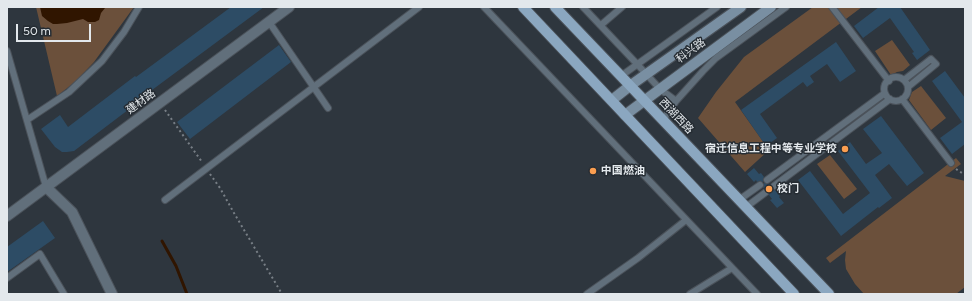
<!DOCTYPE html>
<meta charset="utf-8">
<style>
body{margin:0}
#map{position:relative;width:972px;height:301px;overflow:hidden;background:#2e363e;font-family:Figtree,sans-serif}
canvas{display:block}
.frame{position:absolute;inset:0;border:8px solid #e3e8ec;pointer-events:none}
.scale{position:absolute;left:16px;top:24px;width:75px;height:18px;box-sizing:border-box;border:2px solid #e3e8ec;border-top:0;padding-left:5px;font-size:12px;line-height:14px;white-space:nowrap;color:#e3e8ec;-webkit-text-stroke:3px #252c33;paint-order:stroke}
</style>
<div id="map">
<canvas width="972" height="301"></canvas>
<div class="frame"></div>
<div class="scale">50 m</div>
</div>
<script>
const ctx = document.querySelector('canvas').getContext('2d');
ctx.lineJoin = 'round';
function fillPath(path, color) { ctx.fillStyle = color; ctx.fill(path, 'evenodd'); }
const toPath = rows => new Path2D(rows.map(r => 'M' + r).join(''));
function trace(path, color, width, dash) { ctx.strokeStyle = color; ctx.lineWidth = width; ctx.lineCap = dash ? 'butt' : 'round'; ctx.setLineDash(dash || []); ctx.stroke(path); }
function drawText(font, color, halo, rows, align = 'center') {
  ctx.font = font + ' Figtree,"Noto Sans SC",sans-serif'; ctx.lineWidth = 3; ctx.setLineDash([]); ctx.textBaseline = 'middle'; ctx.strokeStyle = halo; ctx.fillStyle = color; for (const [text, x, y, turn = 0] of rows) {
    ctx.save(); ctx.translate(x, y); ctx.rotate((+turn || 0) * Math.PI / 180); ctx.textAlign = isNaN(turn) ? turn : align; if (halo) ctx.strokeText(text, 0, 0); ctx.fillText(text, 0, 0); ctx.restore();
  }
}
const green = toPath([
 [36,7,134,7,94,62,75,82,57,96],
 [813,7,862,7,735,102,769,150,745,172,698,118,716,92,744,57],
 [892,40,910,65,903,71,897,72,891,75,875,51],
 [921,86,946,118,931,130,909,100,912,92],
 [830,155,857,189,844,199,817,164],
 [956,158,961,164,945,176,965,181,965,287,956,294,864,294,855,284,846,269,845,260,846,251,830,263,826,258]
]);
const water = toPath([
 [40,7,114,7,110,7,105,8,101,13,99,20,95,22,88,22,83,19,67,23,57,24,53,24,48,21,42,16]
]);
const stream = toPath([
 [162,241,176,266,187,294]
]);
const building = toPath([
 [231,7,264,7,148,93,149,94,74,151,67,152,62,152,55,147,41,129,60,115,68,127,135,76,136,77],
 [879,7,900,7,930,50,917,60,912,53,914,52,890,18,863,38,854,26],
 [836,42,856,71,840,82,827,64,810,76,814,82,807,87,803,82,760,114,777,138,766,146,741,110],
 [279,45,291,62,190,139,177,122],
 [945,71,965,98,965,144,952,154,940,138,962,122,932,81],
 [881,116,924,173,907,186,889,164,875,175,892,198,879,208,878,207,841,236,798,180,810,171,843,214,870,193,838,151,850,142,866,164,882,153,863,129],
 [754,168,759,174,761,173,764,177,763,179,763,182,760,181,757,182,756,180,754,182,747,174],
 [764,183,767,184,770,184,770,188,773,190,775,190,780,196,779,197,784,203,777,208,770,200,772,199,769,195,770,193,770,190,767,188,763,188,764,186],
 [43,221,55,238,7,272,7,247]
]);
const path = toPath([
 [165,110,202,162],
 [956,169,965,175],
 [210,174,220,188,234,213,282,294]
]);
const service = toPath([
 [484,7,757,294],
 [583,7,637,64,660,89,676,101],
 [832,7,889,81],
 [269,22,328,108],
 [601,25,622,7],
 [7,51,46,187],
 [621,76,717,7],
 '884 89a12 12 0 1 1 24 0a12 12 0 1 1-24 0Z',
 [904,80,931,59,936,64,908,87],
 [902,99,951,163],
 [27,120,69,92,102,61,124,32,139,7],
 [663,120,676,101,703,71,716,58,786,7],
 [767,180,885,93],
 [774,186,890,99],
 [165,200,419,7],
 [739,200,760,185],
 [746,207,766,192],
 [7,278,40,254,64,294],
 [587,294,638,258,686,220],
 [690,294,732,268]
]);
const minor = toPath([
 [46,187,72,212,112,294]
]);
const tertiary = toPath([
 [7,216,289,7]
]);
const secondary = toPath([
 [612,100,631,85,741,7],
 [625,115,771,7]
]);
const primary = toPath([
 [523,7,794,294],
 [555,7,829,294]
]);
const markers = [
 [845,149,4,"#fb9e50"],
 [593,171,4,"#fb9e50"],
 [769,189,4,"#fb9e50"]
];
const streetNames = [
 ["科兴路",691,51,-36],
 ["建材路",141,102,-36],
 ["西湖西路",676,116,46]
];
const poiNames = [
 ["宿迁信息工程中等专业学校",837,149,"right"],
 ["中国燃油",601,171],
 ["校门",777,189]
];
fillPath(green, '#6b503b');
fillPath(water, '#301500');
trace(stream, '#301500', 3);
fillPath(building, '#2d4c65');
trace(service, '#4b525a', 8);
trace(minor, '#4b525a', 12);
trace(tertiary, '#4b525a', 12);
trace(secondary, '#4b525a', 12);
trace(primary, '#4b525a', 12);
trace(path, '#787f86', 2, [2, 3]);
trace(service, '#616f7b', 6);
trace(minor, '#616f7b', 10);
trace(tertiary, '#616f7b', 10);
trace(secondary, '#798fa2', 10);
trace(primary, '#8ba7c0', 10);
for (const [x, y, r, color] of markers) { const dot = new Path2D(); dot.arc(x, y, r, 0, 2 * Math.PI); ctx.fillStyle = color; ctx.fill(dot); trace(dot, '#252c33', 1.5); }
drawText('11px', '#e3e8ec', '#252c33', streetNames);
drawText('bold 11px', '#e3e8ec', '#252c33', poiNames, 'left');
</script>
